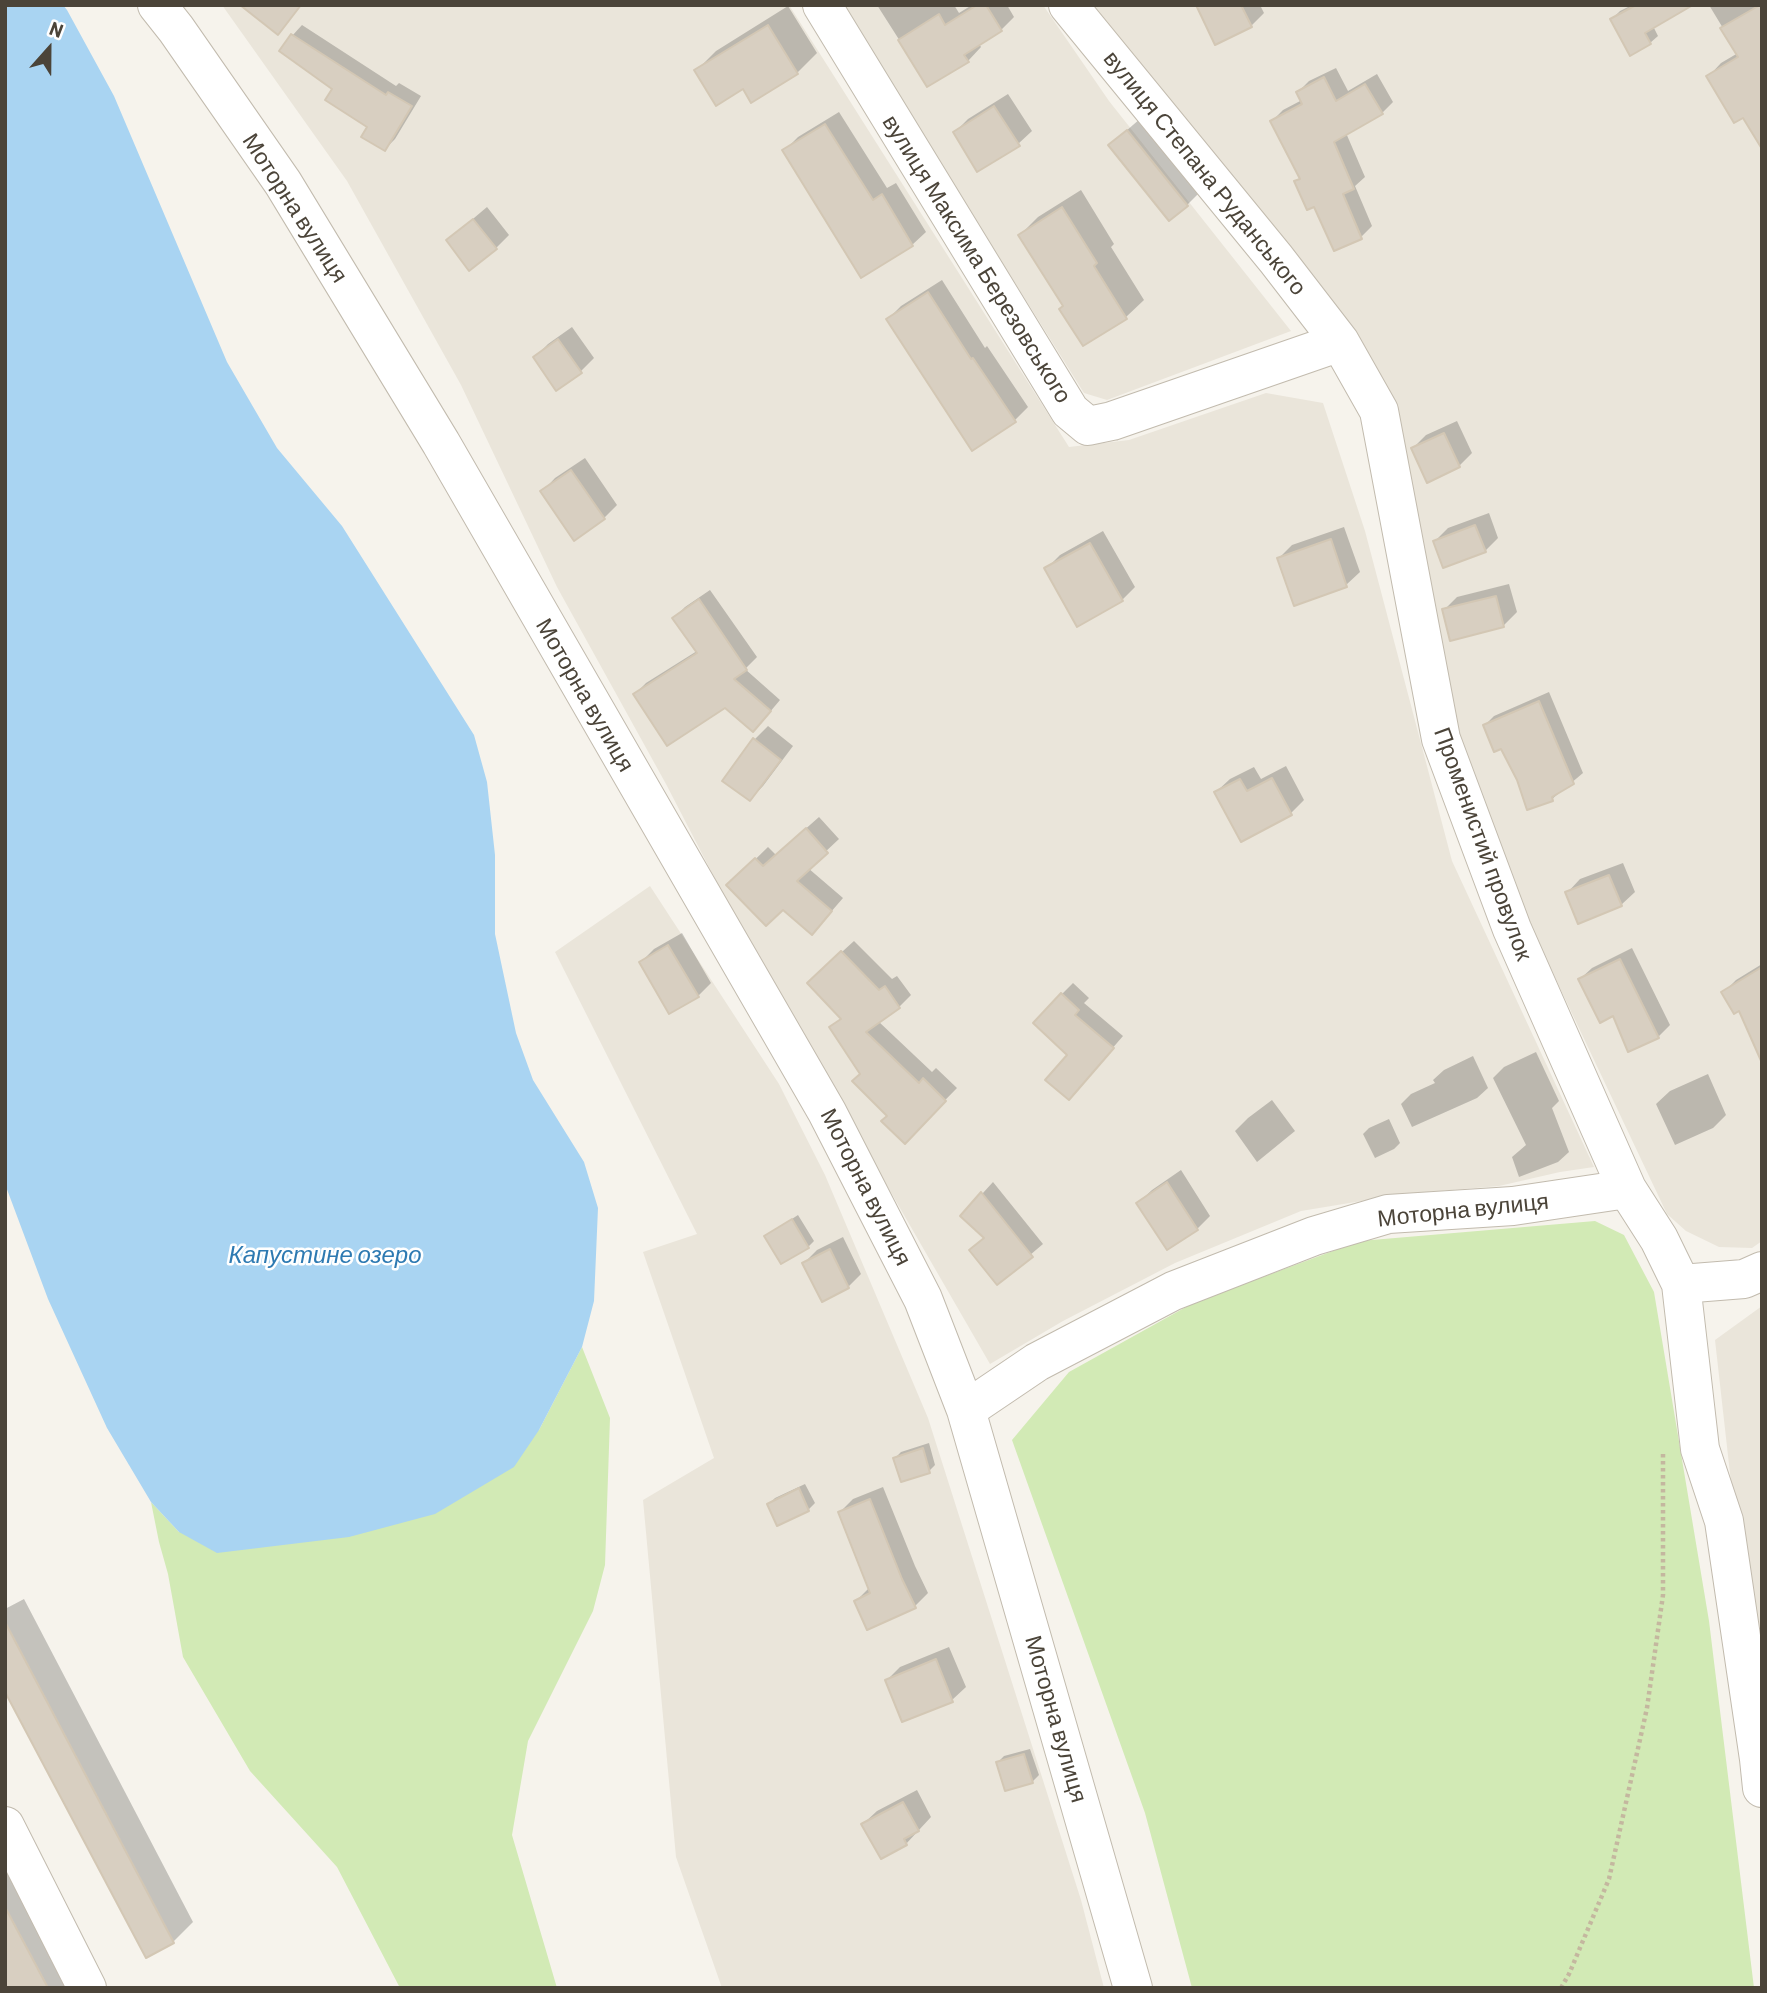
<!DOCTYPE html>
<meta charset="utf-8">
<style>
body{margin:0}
#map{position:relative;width:1767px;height:1993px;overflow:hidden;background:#f6f3ec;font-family:Barlow,sans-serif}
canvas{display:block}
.frame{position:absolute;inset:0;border:7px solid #4b4439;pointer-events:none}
.north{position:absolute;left:14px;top:14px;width:70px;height:70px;-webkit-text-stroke:5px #fff;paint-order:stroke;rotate:21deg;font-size:19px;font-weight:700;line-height:28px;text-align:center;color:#4b4439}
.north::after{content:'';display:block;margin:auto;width:24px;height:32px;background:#4b4439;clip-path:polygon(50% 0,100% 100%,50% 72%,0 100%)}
</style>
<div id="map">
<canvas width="1767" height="1993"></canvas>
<div class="frame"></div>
<div class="north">N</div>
</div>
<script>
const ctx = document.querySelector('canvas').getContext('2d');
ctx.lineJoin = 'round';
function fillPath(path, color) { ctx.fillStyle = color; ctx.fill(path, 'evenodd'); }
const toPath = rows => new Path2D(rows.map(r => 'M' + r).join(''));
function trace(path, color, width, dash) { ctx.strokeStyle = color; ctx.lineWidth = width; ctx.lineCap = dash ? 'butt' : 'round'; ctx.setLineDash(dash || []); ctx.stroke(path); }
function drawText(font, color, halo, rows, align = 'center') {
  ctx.font = font + ' Barlow,sans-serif'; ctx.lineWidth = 5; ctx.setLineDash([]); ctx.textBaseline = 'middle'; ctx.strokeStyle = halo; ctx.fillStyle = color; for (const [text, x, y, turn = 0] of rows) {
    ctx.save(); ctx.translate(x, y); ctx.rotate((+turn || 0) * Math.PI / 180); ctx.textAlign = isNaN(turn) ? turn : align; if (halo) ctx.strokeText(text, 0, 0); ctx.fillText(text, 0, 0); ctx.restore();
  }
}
const residential = toPath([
 [222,5,789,5,1069,447,1129,440,1266,393,1323,403,1365,531,1452,861,1594,1167,1560,1172,1499,1186,1404,1194,1301,1211,1175,1263,1063,1321,990,1364,852,1125,786,1016,666,784,557,587,461,385,347,181],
 [841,5,1043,5,1109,101,1291,331,1107,400,1084,393],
 [1086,5,1762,5,1762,1241,1752,1248,1719,1247,1686,1231,1667,1214,1523,910,1482,802,1447,698,1388,392],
 [650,886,779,1084,825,1175,928,1418,1081,1900,1104,1988,722,1988,676,1857,643,1500,714,1458,643,1252,697,1234,555,952],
 [1762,1306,1762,1638,1734,1509,1715,1340]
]);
const green = toPath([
 [1595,1221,1624,1235,1654,1292,1709,1621,1754,1988,1192,1988,1145,1813,1012,1440,1069,1372,1195,1302,1360,1241],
 [582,1347,610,1418,605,1565,593,1611,528,1741,512,1835,557,1988,400,1988,337,1867,250,1771,183,1657,168,1574,159,1542,151,1502,179,1532,539,1430]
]);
const water = toPath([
 [5,5,63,5,67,10,114,96,227,362,277,448,342,526,474,735,487,782,495,855,495,934,516,1033,533,1080,584,1162,598,1208,594,1301,582,1347,539,1430,514,1467,435,1514,349,1537,217,1553,179,1532,151,1502,107,1428,48,1299,5,1184]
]);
const shadow = toPath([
 [877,5,954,5,959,13,972,5,1007,5,1014,17,1001,30,979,44,981,47,968,61,928,85],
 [1198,5,1260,5,1264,13,1251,26],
 [1632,5,1690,5,1653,26,1658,36,1650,43,1612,19,1620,11],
 [1709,5,1762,5,1734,121,1708,77,1721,63,1738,53],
 [788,6,817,53,797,73,744,87,696,71,716,51],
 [302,25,396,86,399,83,421,96,395,139,385,149,370,126,334,89,292,36],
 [1336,68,1348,91,1377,74,1393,102,1382,113,1346,133,1365,177,1355,186,1372,226,1361,237,1315,205,1296,181,1301,177,1272,121,1283,110,1302,100,1298,92,1309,81],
 [1008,94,1032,131,1018,144,955,132,968,119],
 [839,112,887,188,896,183,926,232,912,245,861,276,785,150,798,137],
 [1141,118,1200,192,1187,205,1110,145],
 [1081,190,1114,244,1111,247,1144,300,1126,317,1064,306,1020,235,1038,217],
 [487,207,509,235,496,248,448,240],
 [942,280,985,348,987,346,1028,407,1015,420,888,319,901,306],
 [572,327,594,358,581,371,557,388,535,357,548,344],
 [1457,421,1472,453,1459,466,1413,448,1426,435],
 [585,458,617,505,604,518,542,492,555,478],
 [1489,513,1498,538,1485,551,1435,541,1448,528],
 [1344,527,1360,572,1346,585,1279,558,1292,545],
 [1103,531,1135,587,1122,600,1046,569,1060,555],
 [1509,584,1517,612,1503,626,1444,610,1457,597],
 [710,590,757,657,745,669,780,700,764,719,725,706,635,694,646,683,697,651,674,618,685,607],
 [1549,692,1583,773,1552,799,1518,779,1502,746,1485,725,1494,716],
 [768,726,793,746,763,786,750,799,754,740],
 [1286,766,1304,800,1291,813,1216,792,1230,779,1254,767,1261,779],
 [819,817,839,839,808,868,843,898,824,920,783,908,729,885,768,847,776,855],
 [1623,863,1635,892,1621,905,1567,893,1580,879],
 [682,933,711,983,698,996,641,962,654,949],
 [854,941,892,979,897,976,911,995,899,1007,878,1021,932,1072,936,1068,957,1088,905,1141,832,1028,842,1017,821,971],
 [1632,948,1670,1025,1658,1037,1629,1049,1614,1014,1580,979,1592,968],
 [1762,964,1762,1059,1740,1008,1723,993,1736,980],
 [1073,983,1089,998,1084,1003,1123,1036,1079,1087,1069,1055,1062,994],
 [1536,1052,1559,1101,1552,1108,1569,1152,1558,1162,1519,1177,1512,1157,1526,1145,1493,1078,1504,1067],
 [1473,1056,1488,1088,1477,1098,1412,1127,1401,1104,1411,1094,1435,1083,1433,1080,1444,1070],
 [1708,1074,1726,1115,1713,1128,1675,1145,1656,1104,1670,1091],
 [1272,1100,1295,1131,1257,1162,1235,1131,1248,1118],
 [1389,1119,1400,1143,1394,1149,1375,1158,1363,1134,1369,1128],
 [1181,1170,1210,1216,1197,1229,1138,1203,1152,1190],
 [993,1182,1043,1244,997,1283,971,1250,986,1236,962,1216],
 [798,1215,814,1241,808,1247,766,1236],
 [843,1237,861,1274,848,1287,804,1263,817,1250],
 [929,1443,935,1465,929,1471,895,1458,901,1452],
 [805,1484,815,1503,808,1510,778,1524,769,1504,775,1498],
 [883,1487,915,1566,928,1593,915,1606,856,1601,870,1587,840,1512,853,1499],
 [24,1599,193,1922,173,1942,5,1688,5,1609],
 [949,1647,966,1687,952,1700,887,1680,900,1667],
 [1030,1749,1039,1775,1033,1781,1006,1789,998,1762,1004,1756],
 [917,1790,931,1817,906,1844,863,1824,877,1811],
 [5,1869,68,1988,5,1988]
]);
const building = toPath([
 [240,5,301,5,278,35,240,5],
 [977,5,986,5,1002,31,964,55,969,62,927,87,898,40,939,14,945,25,977,5],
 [1196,5,1241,5,1252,27,1215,45,1196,5],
 [1636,5,1693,5,1645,33,1651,44,1630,56,1610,19,1636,5],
 [1760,5,1762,5,1762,149,1743,118,1734,123,1706,76,1738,57,1720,28,1760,5],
 [768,25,798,74,751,103,743,89,716,106,694,70,768,25],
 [291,34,386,95,388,92,412,106,385,151,361,137,367,127,325,100,332,89,279,51,291,34],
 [1324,77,1336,101,1365,84,1383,114,1334,142,1354,189,1343,194,1362,239,1334,251,1314,207,1307,210,1294,181,1300,179,1270,121,1302,104,1296,92,1324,77],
 [994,106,1020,146,977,172,953,132,994,106],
 [825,124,873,200,882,194,913,246,861,278,782,150,825,124],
 [1127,130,1188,206,1169,221,1108,145,1127,130],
 [1062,207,1097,263,1094,266,1127,319,1083,346,1059,309,1063,306,1018,235,1062,207],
 [473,219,497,249,469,271,446,240,473,219],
 [928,292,971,359,973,358,1016,422,972,451,886,319,928,292],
 [558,339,582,373,556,391,533,357,558,339],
 [1444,433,1460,467,1427,483,1411,448,1444,433],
 [571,470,605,519,574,541,540,491,571,470],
 [1475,525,1486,552,1443,568,1433,541,1475,525],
 [1331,539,1347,587,1294,606,1277,558,1331,539],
 [1090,543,1123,601,1077,627,1044,568,1090,543],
 [1496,596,1504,627,1450,641,1442,609,1496,596],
 [699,599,747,670,734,679,771,711,753,732,725,708,667,746,633,694,697,653,672,618,699,599],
 [1539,701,1574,784,1552,797,1553,801,1527,810,1517,780,1501,749,1494,752,1483,725,1539,701],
 [753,738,781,760,750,801,722,781,753,738],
 [1272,778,1292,815,1241,842,1214,792,1240,779,1247,791,1272,778],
 [806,828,828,853,797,881,832,911,812,935,783,910,766,926,726,885,755,858,763,866,806,828],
 [1609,875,1622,906,1578,924,1565,892,1609,875],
 [668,945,699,997,669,1014,639,962,668,945],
 [841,951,879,990,885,986,900,1008,866,1032,919,1083,923,1078,946,1101,905,1144,881,1121,887,1116,852,1081,860,1074,829,1027,841,1019,807,983,841,951],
 [1620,959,1659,1038,1628,1052,1613,1016,1600,1023,1578,979,1620,959],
 [1762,967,1762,1063,1739,1011,1734,1014,1721,992,1762,967],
 [1061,993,1079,1010,1075,1015,1114,1048,1069,1100,1045,1080,1067,1055,1033,1023,1061,993],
 [1167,1182,1198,1230,1167,1250,1136,1203,1167,1182],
 [981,1192,1033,1257,997,1285,969,1250,984,1238,960,1216,981,1192],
 [792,1219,809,1248,781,1264,764,1236,792,1219],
 [830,1249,849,1288,822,1302,802,1263,830,1249],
 [923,1448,930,1473,901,1482,893,1458,923,1448],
 [799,1488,809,1511,777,1526,767,1504,799,1488],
 [870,1499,902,1579,916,1608,867,1630,854,1601,870,1593,838,1512,870,1499],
 [5,1622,174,1943,146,1958,5,1692,5,1622],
 [936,1659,953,1702,902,1722,885,1680,936,1659],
 [1024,1754,1033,1783,1005,1791,996,1762,1024,1754],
 [903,1802,919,1831,904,1839,907,1845,881,1859,861,1824,903,1802],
 [5,1907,48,1988,5,1988,5,1907]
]);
const path = toPath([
 [1561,1988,1569,1974,1609,1879,1647,1708,1663,1595,1663,1453]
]);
const minor = toPath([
 [157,5,176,29,283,183,441,443,827,1112,923,1299,966,1410,1133,1988],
 [822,5,1070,411,1088,426,1112,421,1340,342],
 [1068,5,1276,259,1340,342,1379,411,1441,739,1512,929,1627,1189,1659,1239,1681,1284,1700,1449,1724,1521,1759,1759,1762,1788],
 [1681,1284,1744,1279,1762,1271],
 [966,1410,1037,1362,1173,1291,1314,1236,1388,1214,1513,1206,1627,1189],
 [5,1826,87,1988]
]);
const streetNames = [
 ["вулиця Степана Руданського",1205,173,51],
 ["Моторна вулиця",295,208,57],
 ["вулиця Максима Березовського",977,259,58],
 ["Моторна вулиця",585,695,60],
 ["Променистий провулок",1483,844,70],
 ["Моторна вулиця",866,1187,63],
 ["Моторна вулиця",1463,1210,-6],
 ["Моторна вулиця",1056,1719,74]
];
const waterNames = [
 ["Капустине озеро",325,1255]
];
fillPath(residential, '#eae5da');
fillPath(green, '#d2eab5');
fillPath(water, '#a9d4f2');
fillPath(shadow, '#0003');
fillPath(building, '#d8cfc1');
trace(building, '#d3c7b4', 2);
trace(minor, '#c2bbae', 40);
trace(path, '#c4b79f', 4.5, [3.5, 3.5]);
trace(minor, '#fff', 38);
drawText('23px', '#4b4439', '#fff', streetNames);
drawText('italic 24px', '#2e7ab2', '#fff', waterNames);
</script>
